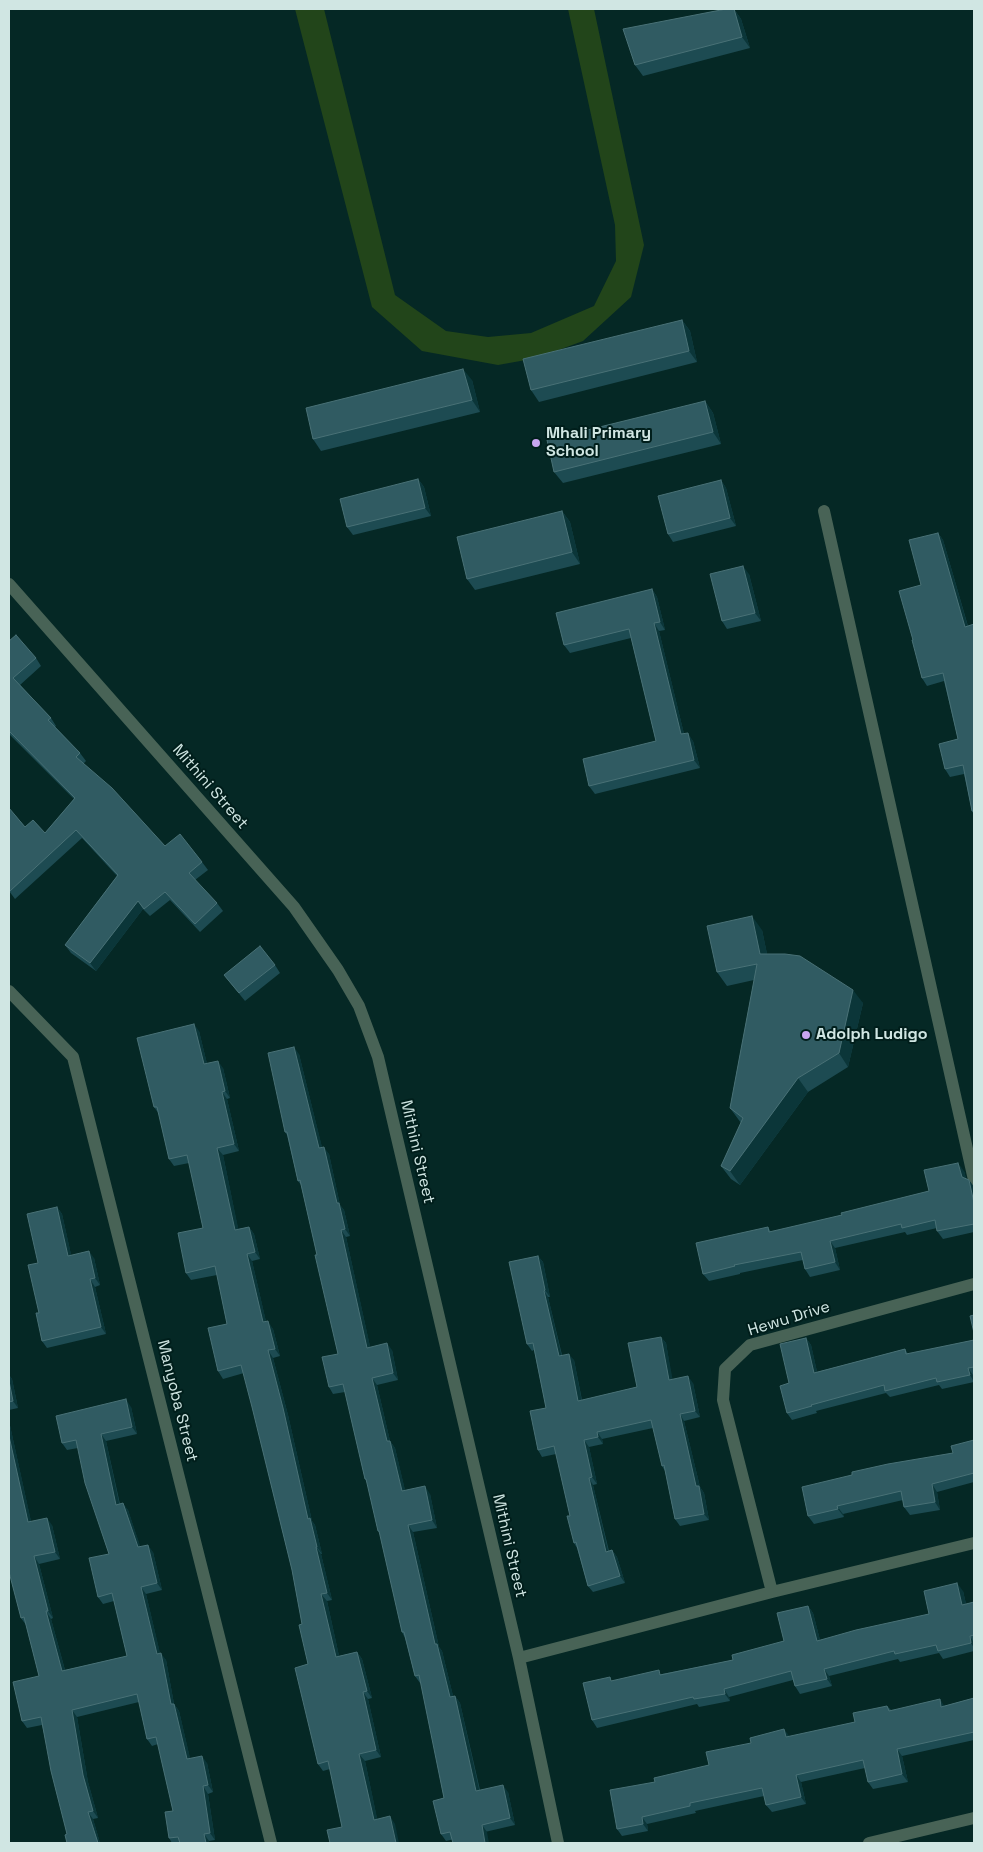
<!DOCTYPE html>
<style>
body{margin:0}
#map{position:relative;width:983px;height:1852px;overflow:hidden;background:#052825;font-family:"Space Grotesk",sans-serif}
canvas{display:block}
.frame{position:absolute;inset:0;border:10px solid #d0e6e3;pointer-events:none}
</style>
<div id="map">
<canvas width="983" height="1852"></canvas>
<div class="frame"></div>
</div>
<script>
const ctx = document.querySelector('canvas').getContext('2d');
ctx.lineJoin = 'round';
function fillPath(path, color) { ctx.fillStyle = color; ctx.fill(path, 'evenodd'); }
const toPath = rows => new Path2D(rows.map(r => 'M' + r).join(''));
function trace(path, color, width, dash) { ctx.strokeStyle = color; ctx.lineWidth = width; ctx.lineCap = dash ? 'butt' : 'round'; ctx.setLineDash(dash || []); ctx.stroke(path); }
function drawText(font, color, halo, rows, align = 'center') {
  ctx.font = font + ' "Space Grotesk",sans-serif'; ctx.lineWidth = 4; ctx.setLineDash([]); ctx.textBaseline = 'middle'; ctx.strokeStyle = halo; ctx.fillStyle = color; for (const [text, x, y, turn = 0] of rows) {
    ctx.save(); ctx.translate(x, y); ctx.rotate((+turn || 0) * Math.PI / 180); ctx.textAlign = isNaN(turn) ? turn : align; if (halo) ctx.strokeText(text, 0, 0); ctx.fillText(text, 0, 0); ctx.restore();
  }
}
const green = toPath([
 [295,9,324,9,395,295,446,331,488,337,531,333,594,306,616,261,615,225,568,9,594,9,644,245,631,297,583,341,537,358,498,365,422,351,372,307]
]);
const minor = toPath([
 [824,511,974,1180],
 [9,584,294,907,338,970,359,1006,378,1057,519,1658,558,1843],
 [9,991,73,1057,271,1843],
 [772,1592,723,1400,725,1369,750,1345,974,1284],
 [519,1658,772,1592,974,1543],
 [869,1843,974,1818]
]);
const wall = toPath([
 [726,9,734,9,741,19,750,48,643,76,635,65],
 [682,320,690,331,697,362,539,402,531,390],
 [472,380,480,412,321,451,313,439],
 [705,401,713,413,721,444,563,483,554,472],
 [418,479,424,487,431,516,353,535,347,527],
 [721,480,726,488,736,526,673,542,668,534],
 [562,511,570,522,580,564,475,590,467,579],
 [938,533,943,540,968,626,974,624,974,815,972,811,964,774,950,777,945,769,958,739,944,681,927,686,922,678,913,640,921,585],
 [749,574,761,621,727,629,722,621],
 [652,589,657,597,665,630,659,631,684,734,693,741,700,768,595,794,589,786,656,741,631,638,570,653,564,645],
 [9,641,36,658,41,666,20,685,51,718,56,726,55,727,80,753,86,761,83,764,165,846,202,862,208,870,195,880,217,903,223,911,200,932,170,900,150,916,143,909,96,971,71,953,65,945,117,876,82,838,15,899,9,891,9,808,25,827,45,833,74,799,9,734],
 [762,930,767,954,863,1003,848,1067,808,1092,740,1185,731,1179,721,1166,741,1123,730,1108,754,980,727,986,717,972],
 [275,965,280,973,245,1001,224,975],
 [199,1031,207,1064,223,1068,230,1098,227,1099,239,1151,223,1155,238,1229,249,1227,254,1234,260,1259,252,1261,266,1322,273,1329,280,1356,273,1358,288,1415,312,1521,315,1525,322,1554,321,1554,332,1600,327,1601,339,1656,357,1652,362,1659,372,1698,368,1699,381,1757,365,1761,377,1819,395,1824,342,1827,330,1769,323,1771,318,1764,308,1664,302,1624,292,1570,244,1373,223,1379,218,1371,227,1324,217,1275,191,1280,186,1273,203,1228,189,1163,174,1166,169,1159,159,1114,154,1107],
 [299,1054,322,1148,329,1154,340,1205,344,1210,350,1236,346,1237,370,1347,392,1350,398,1380,377,1385,390,1441,395,1448,405,1491,430,1494,437,1528,413,1532,439,1647,442,1651,453,1696,455,1696,460,1703,480,1790,508,1792,515,1825,446,1841,441,1834,444,1798,421,1683,420,1683,415,1676,405,1638,402,1632,380,1534,378,1531,367,1482,365,1479,345,1392,333,1394,329,1387,338,1354,317,1255,301,1185,298,1181,287,1135,285,1132],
 [964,1171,966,1179,969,1180,974,1187,974,1232,943,1239,937,1231,937,1228,907,1235,905,1232,835,1248,840,1270,810,1277,805,1269,803,1260,740,1273,740,1274,709,1281,703,1274,768,1227,771,1232,842,1215,929,1191],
 [57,1207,62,1214,71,1255,94,1258,100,1285,95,1287,106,1334,47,1348,42,1341,39,1313],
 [538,1256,543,1262,550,1297,548,1297,562,1355,574,1360,582,1400,637,1387,661,1337,666,1343,672,1380,693,1383,700,1417,684,1421,700,1487,704,1493,709,1520,680,1526,675,1519,665,1471,662,1466,653,1428,602,1439,603,1444,589,1447,597,1484,593,1485,609,1551,612,1550,617,1557,625,1583,593,1592,588,1586,577,1548,574,1543,570,1516,556,1454,542,1457,538,1450,546,1408,534,1350,532,1351,527,1344],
 [806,1338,811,1345,817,1372,905,1349,908,1354,974,1340,974,1375,973,1375,974,1382,942,1389,939,1385,890,1397,886,1393,816,1411,817,1413,792,1420,787,1413,789,1383],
 [9,1375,12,1379,18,1408,9,1410],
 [131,1407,137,1434,106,1441,120,1504,128,1510,140,1547,153,1552,162,1590,146,1594,160,1654,166,1660,174,1704,179,1711,190,1759,207,1763,213,1792,208,1794,215,1840,209,1841,209,1843,172,1843,169,1838,173,1811,158,1744,152,1746,147,1739,139,1702,77,1717,88,1782,98,1818,93,1819,100,1843,67,1843,67,1834,42,1725,27,1728,22,1721,39,1676,26,1625,21,1618,9,1421,31,1522,52,1525,60,1559,39,1564,53,1618,51,1619,65,1670,127,1656,114,1601,103,1604,98,1597,109,1554,78,1448,67,1450,62,1443],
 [974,1440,974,1482,937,1492,940,1510,910,1515,904,1507,903,1500,843,1514,844,1517,814,1524,808,1516,953,1453],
 [963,1591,966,1604,974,1602,974,1651,943,1659,939,1653,900,1662,898,1659,829,1676,832,1686,800,1694,795,1686,793,1680,729,1697,730,1701,699,1707,697,1704,597,1728,592,1720,613,1681,662,1674,733,1660,784,1641,808,1606,813,1613,820,1640,929,1614],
 [974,1698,974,1740,902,1756,908,1782,873,1789,868,1782,865,1768,801,1782,806,1804,772,1812,766,1805,764,1796,695,1811,696,1813,647,1824,648,1831,622,1836,617,1829,655,1782,709,1765,790,1737,855,1722,887,1706,891,1710,944,1706]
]);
const shadedWall = toPath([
 [734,9,741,19,750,48,742,37],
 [682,320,690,331,697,362,689,351],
 [463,369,472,380,480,412,472,400],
 [705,401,713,413,721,444,713,432],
 [418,479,424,487,431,516,425,508],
 [721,480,726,488,736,526,730,518],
 [562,511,570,522,580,564,572,552],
 [938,533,943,540,970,634,965,627],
 [743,566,749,574,761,621,755,613],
 [652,589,657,597,665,630,660,622],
 [654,623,659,631,686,742,681,734],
 [688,733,693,741,700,768,694,760],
 [138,901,143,909,96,971,90,963],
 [752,916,762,930,770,968,760,954],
 [853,990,863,1003,848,1067,839,1053],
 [194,1024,199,1031,209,1072,204,1064],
 [294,1047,299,1054,324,1155,319,1148],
 [218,1061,223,1068,230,1098,225,1091],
 [798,1078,808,1092,740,1185,730,1171],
 [222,1092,227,1099,239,1151,234,1144],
 [324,1147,329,1154,340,1205,344,1210,350,1236,345,1229,337,1203],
 [217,1148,223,1155,240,1237,235,1230],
 [958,1163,964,1171,968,1185,962,1177],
 [969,1180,974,1187,974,1203],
 [57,1207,62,1214,73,1263,68,1256],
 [249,1227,254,1234,260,1259,255,1252],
 [341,1230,346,1237,372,1355,367,1348],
 [830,1241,835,1248,840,1270,835,1262],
 [89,1251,94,1258,100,1285,95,1278],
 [247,1254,252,1261,268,1330,263,1322],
 [538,1256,543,1262,550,1297,545,1290],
 [90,1279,95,1287,106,1334,101,1327],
 [544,1291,548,1297,563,1362,559,1356],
 [268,1321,273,1329,280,1356,275,1349],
 [661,1337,666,1343,674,1387,669,1380],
 [806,1338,811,1345,819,1380,814,1373],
 [387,1343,392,1350,398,1380,393,1373],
 [268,1350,273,1358,288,1415,312,1521,315,1525,322,1554,317,1547,308,1519],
 [569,1354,574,1360,583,1407,578,1401],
 [968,1368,973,1375,974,1382,970,1375],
 [9,1375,12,1379,18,1408,13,1401,9,1381],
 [688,1376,693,1383,700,1417,695,1411],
 [372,1378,377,1385,390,1441,395,1448,407,1498,402,1491,387,1441],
 [126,1399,131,1407,137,1434,132,1427],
 [680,1414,684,1421,700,1487,704,1493,709,1520,704,1514,696,1486],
 [9,1421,33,1530,28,1522,9,1436],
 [597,1432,602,1439,603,1444,598,1437],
 [101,1434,106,1441,121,1512,116,1505],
 [584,1440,589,1447,597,1484,592,1477],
 [589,1478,593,1485,610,1559,606,1552],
 [932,1484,937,1492,940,1510,935,1502],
 [425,1486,430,1494,437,1528,432,1520],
 [123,1503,128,1510,143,1554,138,1547],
 [837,1506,843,1514,844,1517,838,1509],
 [47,1518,52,1525,60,1559,55,1552],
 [408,1525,413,1532,439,1647,442,1651,455,1704,450,1697,435,1644],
 [148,1545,153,1552,162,1590,157,1583],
 [316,1547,321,1554,332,1600,327,1593],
 [612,1550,617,1557,625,1583,620,1576],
 [34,1556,39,1564,53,1618,48,1611],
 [957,1583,963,1591,968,1612,962,1605],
 [141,1587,146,1594,162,1661,157,1654],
 [321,1594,327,1601,341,1665,336,1657],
 [808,1606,813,1613,822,1648,817,1641],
 [46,1611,51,1619,67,1678,62,1671],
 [970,1636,974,1643,974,1648,971,1643],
 [357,1652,362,1659,372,1698,367,1691],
 [161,1653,166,1660,174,1704,179,1711,192,1766,187,1759,171,1704],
 [824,1669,829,1676,832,1686,827,1679],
 [724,1689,729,1697,730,1701,725,1694],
 [363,1692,368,1699,381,1757,376,1750],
 [455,1696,460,1703,481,1798,476,1791],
 [940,1699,945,1707,941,1707],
 [72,1710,77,1717,88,1782,98,1818,93,1811,83,1775],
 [784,1729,790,1737,786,1737],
 [897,1749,902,1756,908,1782,902,1774],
 [359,1754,365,1761,379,1827,374,1820],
 [202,1756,207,1763,213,1792,208,1785],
 [796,1775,801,1782,806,1804,801,1797],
 [503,1785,508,1792,515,1825,510,1818],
 [203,1786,208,1794,215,1840,210,1833],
 [88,1812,93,1819,100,1843,98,1843],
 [390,1816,395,1824,399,1843,396,1843],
 [642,1817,647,1824,648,1831,643,1824],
 [482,1825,487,1832,489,1843,485,1843],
 [204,1834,209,1841,209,1843,206,1843]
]);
const building = toPath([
 [726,9,734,9,742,37,635,65,623,29,726,9],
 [682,320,689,351,531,390,523,359,682,320],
 [463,369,472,400,313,439,306,408,463,369],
 [705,401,713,432,554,472,547,440,705,401],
 [418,479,425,508,347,527,340,499,418,479],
 [721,480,730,518,668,534,658,496,721,480],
 [562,511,572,552,467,579,457,537,562,511],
 [938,533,965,627,974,624,974,811,972,811,963,765,945,769,939,744,958,739,943,673,922,678,912,640,913,640,899,591,921,585,909,540,938,533],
 [743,566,755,613,722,621,710,574,743,566],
 [652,589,660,622,654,623,681,734,688,733,694,760,589,786,583,759,656,741,629,629,564,645,556,613,652,589],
 [16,635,36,658,13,678,51,718,48,720,80,753,76,757,112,788,165,846,180,834,202,862,189,873,217,903,195,924,165,892,144,909,138,901,90,963,65,945,118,875,76,830,10,891,9,889,9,808,25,827,33,820,45,833,75,798,9,731,9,641,16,635],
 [752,916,760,954,785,954,800,956,853,990,839,1053,798,1078,730,1171,721,1166,743,1118,730,1108,757,964,717,972,707,926,752,916],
 [260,946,275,965,239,993,224,975,260,946],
 [194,1024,204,1064,218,1061,225,1091,222,1092,234,1144,217,1148,235,1230,249,1227,255,1252,247,1254,263,1322,268,1321,275,1349,268,1350,283,1408,308,1519,310,1518,317,1547,316,1547,327,1593,321,1594,336,1657,357,1652,367,1691,363,1692,376,1750,359,1754,374,1820,390,1816,396,1843,330,1843,327,1830,342,1827,328,1761,318,1764,295,1668,308,1664,299,1625,302,1624,292,1570,252,1407,241,1365,218,1371,208,1328,227,1324,215,1266,186,1273,178,1233,203,1228,187,1155,169,1159,157,1107,154,1107,137,1038,194,1024],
 [294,1047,319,1148,324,1147,337,1203,339,1203,345,1229,341,1230,367,1348,387,1343,393,1373,372,1378,387,1441,390,1441,402,1491,425,1486,432,1520,408,1525,435,1644,437,1644,450,1697,455,1696,476,1791,503,1785,510,1818,482,1825,485,1843,453,1843,450,1832,441,1834,433,1801,444,1798,419,1675,415,1676,404,1632,402,1632,379,1531,378,1531,366,1479,365,1479,343,1384,329,1387,322,1357,338,1354,315,1255,317,1255,300,1180,298,1181,287,1132,285,1132,268,1053,294,1047],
 [958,1163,962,1177,969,1180,974,1203,974,1224,937,1231,935,1220,902,1228,901,1224,830,1241,835,1262,805,1269,801,1252,734,1265,735,1266,703,1274,696,1243,768,1227,769,1232,842,1215,841,1213,929,1191,924,1170,958,1163],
 [57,1207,68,1256,89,1251,95,1278,90,1279,101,1327,42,1341,36,1313,39,1313,28,1265,38,1263,27,1214,57,1207],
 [538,1256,545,1290,544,1291,559,1356,569,1354,578,1401,637,1387,628,1343,661,1337,669,1380,688,1376,695,1411,680,1414,696,1486,699,1486,704,1514,675,1519,664,1465,662,1466,651,1420,597,1432,598,1437,584,1440,592,1477,589,1478,606,1552,612,1550,620,1576,588,1586,576,1542,574,1543,567,1516,570,1516,554,1446,538,1450,530,1411,546,1408,533,1343,527,1344,509,1262,538,1256],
 [974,1315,974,1333,970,1316,974,1315],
 [806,1338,814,1373,905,1349,906,1354,974,1340,974,1367,968,1368,970,1375,937,1382,936,1378,885,1391,884,1385,811,1405,812,1406,787,1413,780,1386,789,1383,780,1344,806,1338],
 [9,1381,13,1401,9,1402,9,1381],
 [126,1399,132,1427,101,1434,116,1505,123,1503,138,1547,148,1545,157,1583,141,1587,157,1654,161,1653,171,1704,174,1704,187,1759,202,1756,208,1785,203,1786,210,1833,204,1834,206,1843,180,1843,178,1837,169,1838,165,1812,173,1811,156,1737,147,1739,137,1694,72,1710,83,1775,93,1811,88,1812,98,1843,67,1843,65,1835,67,1834,51,1771,41,1717,22,1721,13,1682,39,1676,24,1617,21,1618,9,1572,9,1436,28,1522,47,1518,55,1552,34,1556,48,1611,46,1611,62,1671,127,1656,112,1593,98,1597,89,1558,109,1554,85,1483,76,1440,62,1443,56,1416,126,1399],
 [974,1440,974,1473,932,1484,935,1502,904,1507,901,1491,837,1506,838,1509,808,1516,802,1487,852,1475,852,1472,888,1464,953,1453,951,1446,974,1440],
 [957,1583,962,1605,974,1602,974,1635,970,1636,971,1643,938,1651,936,1645,895,1654,894,1651,824,1669,827,1679,795,1686,791,1671,724,1689,725,1694,694,1699,693,1697,592,1720,583,1683,610,1677,611,1681,659,1670,660,1675,733,1660,732,1655,784,1641,777,1613,808,1606,817,1641,856,1630,929,1614,924,1591,957,1583],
 [974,1698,974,1732,897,1749,902,1774,868,1782,863,1760,796,1775,801,1797,766,1805,762,1788,690,1803,690,1806,642,1817,643,1824,617,1829,610,1790,655,1782,654,1778,709,1765,706,1752,751,1743,750,1738,784,1729,786,1737,855,1722,853,1713,887,1706,889,1711,940,1699,941,1707,974,1698]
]);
const markers = [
 [536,443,5,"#c8a5ef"],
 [806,1035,5,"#c8a5ef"]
];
const poiNames = [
 ["Mhali Primary",546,434],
 ["School",546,452],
 ["Adolph Ludigo",816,1035]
];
const streetNames = [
 ["Mithini Street",210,787,49],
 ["Mithini Street",417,1152,77],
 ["Hewu Drive",789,1319,-17],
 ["Manyoba Street",177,1401,76],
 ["Mithini Street",509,1546,77]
];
fillPath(green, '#22451a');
trace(minor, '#486356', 12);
fillPath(wall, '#1d4b52');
fillPath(shadedWall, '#0b3639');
fillPath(building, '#305b62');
trace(building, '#497176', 1);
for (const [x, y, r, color] of markers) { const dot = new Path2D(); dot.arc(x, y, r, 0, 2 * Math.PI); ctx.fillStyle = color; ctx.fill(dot); trace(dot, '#001e1b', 2); }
drawText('bold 16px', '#d0e6e3', '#001e1b', poiNames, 'left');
drawText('16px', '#d0e6e3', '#001e1b', streetNames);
</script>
